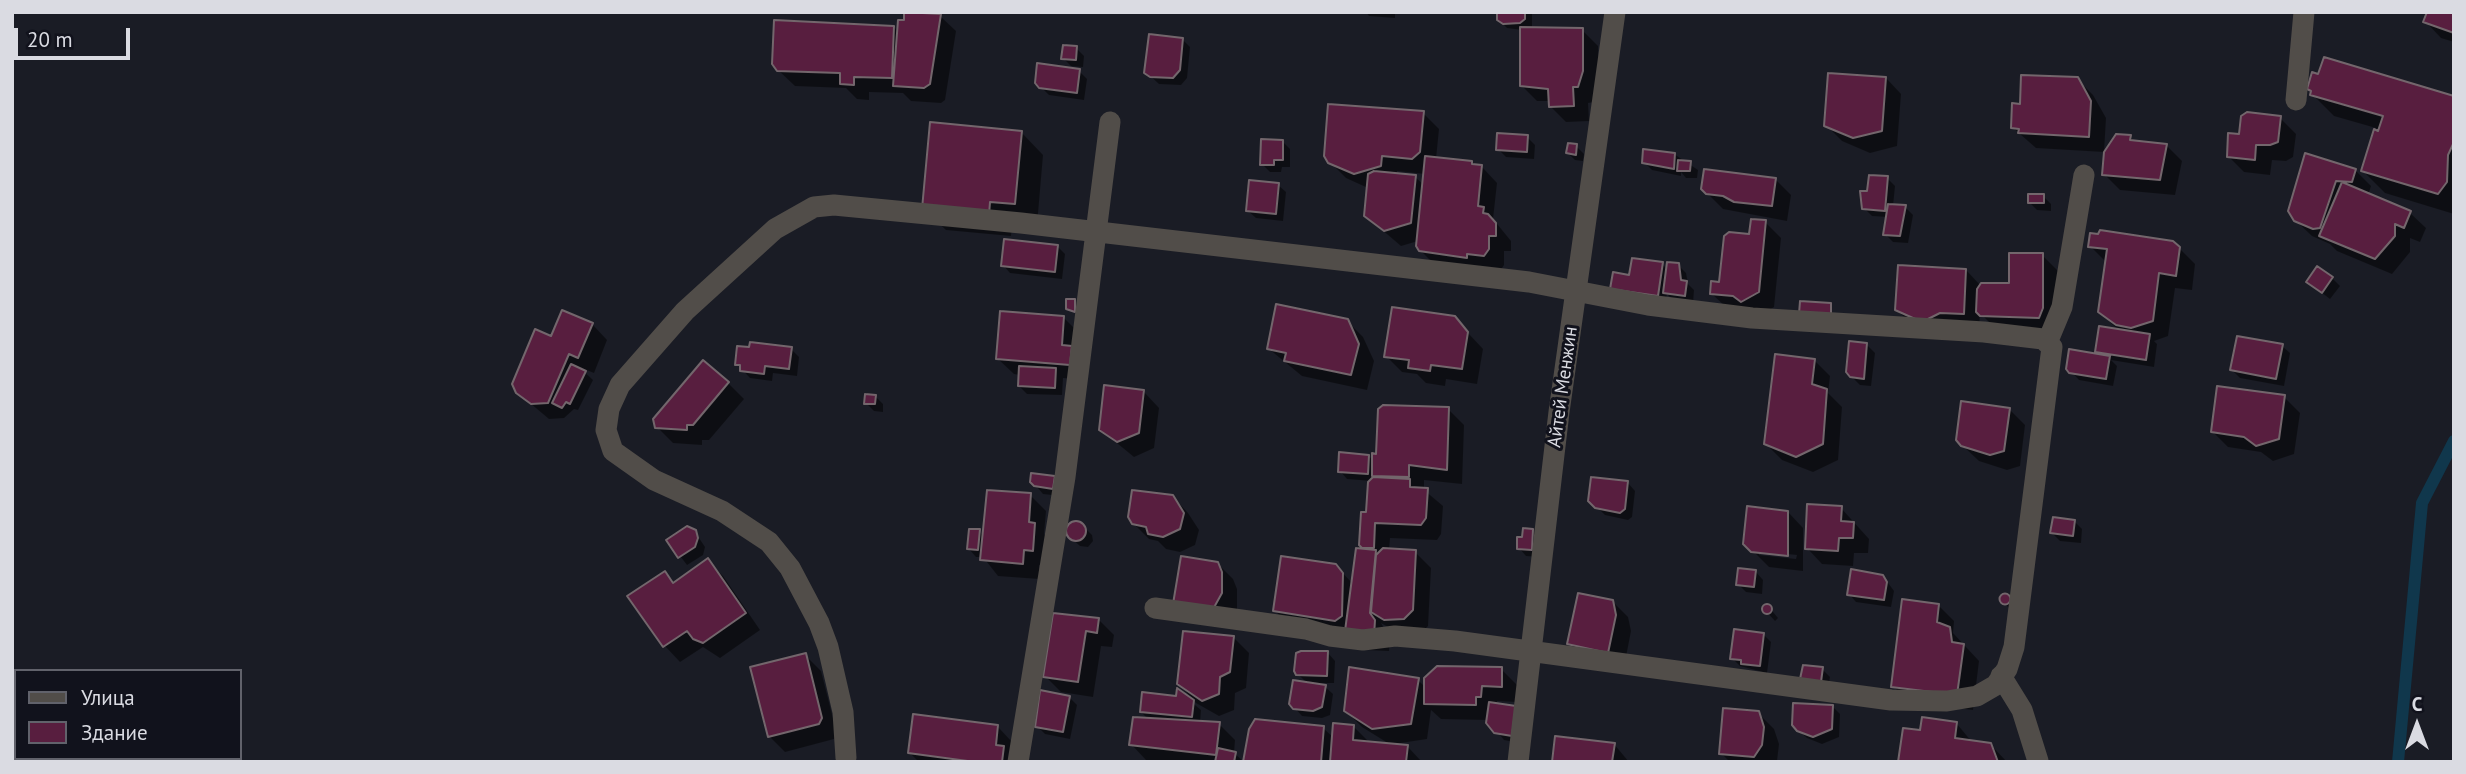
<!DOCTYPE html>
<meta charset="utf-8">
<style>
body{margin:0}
#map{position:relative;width:2466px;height:774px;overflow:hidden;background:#1a1c25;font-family:"PT Sans",sans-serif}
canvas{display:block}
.frame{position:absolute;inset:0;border:14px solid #dadbe2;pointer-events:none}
.legend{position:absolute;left:14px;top:669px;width:228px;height:91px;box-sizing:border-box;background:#11121c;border:2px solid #61626b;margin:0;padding:9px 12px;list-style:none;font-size:21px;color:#dadbe2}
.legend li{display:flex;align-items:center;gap:14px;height:35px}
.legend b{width:35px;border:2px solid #61626b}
.north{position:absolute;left:2382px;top:690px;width:70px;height:70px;-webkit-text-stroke:5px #11121c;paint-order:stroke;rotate:0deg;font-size:19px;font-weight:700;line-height:28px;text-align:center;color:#dadbe2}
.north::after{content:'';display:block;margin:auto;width:24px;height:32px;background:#dadbe2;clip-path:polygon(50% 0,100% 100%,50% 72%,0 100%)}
.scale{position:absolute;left:14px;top:28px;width:116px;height:32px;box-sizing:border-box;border:4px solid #dadbe2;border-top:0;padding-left:9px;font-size:21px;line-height:24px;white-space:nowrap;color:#dadbe2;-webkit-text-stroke:5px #11121c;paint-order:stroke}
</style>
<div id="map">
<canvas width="2466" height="774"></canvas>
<div class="frame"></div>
<ul class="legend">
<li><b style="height:9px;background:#514d49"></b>Улица</li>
<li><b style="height:19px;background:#581e3f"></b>Здание</li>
</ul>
<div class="north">С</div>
<div class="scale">20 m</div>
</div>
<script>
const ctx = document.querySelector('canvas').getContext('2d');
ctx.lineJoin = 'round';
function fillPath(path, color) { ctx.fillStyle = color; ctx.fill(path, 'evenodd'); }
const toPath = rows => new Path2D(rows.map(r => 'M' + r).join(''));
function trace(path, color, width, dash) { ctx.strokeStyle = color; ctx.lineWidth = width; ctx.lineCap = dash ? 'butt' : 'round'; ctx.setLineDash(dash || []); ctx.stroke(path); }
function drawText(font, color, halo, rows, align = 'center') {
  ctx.font = font + ' "PT Sans",sans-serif'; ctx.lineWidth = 6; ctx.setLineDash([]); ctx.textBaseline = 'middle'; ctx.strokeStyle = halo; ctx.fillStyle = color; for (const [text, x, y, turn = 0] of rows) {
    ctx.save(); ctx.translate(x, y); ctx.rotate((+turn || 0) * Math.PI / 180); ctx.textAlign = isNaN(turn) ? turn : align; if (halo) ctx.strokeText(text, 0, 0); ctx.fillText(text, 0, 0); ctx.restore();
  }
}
const shadow = toPath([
 [906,12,940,16,956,31,945,100,941,103,911,101,903,93,869,92,869,100,857,99,846,88,795,86,778,70,894,27,899,32,905,22],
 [1366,12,1395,12,1395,18,1369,16],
 [1498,12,1532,12,1532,29,1582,30,1598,46,1598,87,1594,102,1588,103,1589,121,1566,122,1550,106,1550,101,1537,101,1521,85,1522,30,1507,28,1499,20],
 [2454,12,2454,42,2441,38,2426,22],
 [1183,40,1190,47,1187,78,1181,85,1159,84,1146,72],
 [1076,48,1084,56,1083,67,1071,66,1063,58],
 [1079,71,1087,79,1084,100,1049,95,1036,82],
 [1886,78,1901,94,1897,146,1870,153,1842,141,1826,125],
 [2077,79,2093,95,2106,118,2104,152,2036,148,2012,127,2021,105],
 [2312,94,2454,97,2454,214,2385,193,2363,171,2376,128,2334,116],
 [1423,113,1439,129,1436,159,1472,163,1482,167,1497,183,1493,219,1511,241,1511,251,1504,251,1504,265,1500,271,1436,266,1420,250,1418,241,1401,246,1366,216,1368,188,1346,178,1330,162],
 [1397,171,1425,174,1424,185,1415,177,1397,175],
 [2280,118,2296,134,2293,157,2286,161,2272,160,2270,175,2244,172,2228,156,2241,136],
 [1021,132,1043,155,1037,225,1012,223,1011,236,946,230,923,208],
 [1527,137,1535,145,1534,159,1506,157,1498,149],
 [2130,137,2136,143,2166,145,2182,161,2175,195,2120,190,2104,174],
 [1282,141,1290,149,1290,167,1282,167,1281,172,1270,172,1262,164],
 [1576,146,1584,154,1583,161,1575,160,1568,153],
 [1674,154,1698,170,1697,178,1686,178,1681,172,1681,176,1652,170,1644,162],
 [2306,155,2355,170,2371,186,2368,195,2410,213,2426,228,2420,242,2410,238,2410,252,2392,274,2337,251,2330,244,2312,236,2295,220],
 [1887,178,1895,186,1893,206,1905,207,1913,215,1908,243,1893,242,1885,234,1888,217,1872,216,1864,208],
 [1775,179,1791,195,1787,221,1723,209,1703,189],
 [1278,185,1286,192,1283,221,1256,218,1248,211],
 [2043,196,2051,204,2051,211,2037,210,2029,202],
 [1765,222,1781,238,1774,307,1758,317,1728,309,1712,294,1751,236],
 [1057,246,1065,254,1062,279,1010,273,1003,265],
 [2090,246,2179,248,2195,264,2192,290,2175,288,2168,336,2154,341,2157,344,2154,367,2111,360,2117,366,2113,386,2079,380,2068,368,2102,357,2097,351,2119,331,2100,312,2106,262],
 [2042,255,2058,271,2055,333,1998,331,1980,313,1979,329,1913,326,1897,310,1966,270,1981,286,2011,284],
 [1662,264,1668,270,1678,265,1686,273,1688,284,1694,290,1693,303,1673,300,1667,294,1665,303,1631,277],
 [2332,278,2340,286,2330,299,2308,282],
 [1063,317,1079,333,1086,380,1063,378,1062,395,1027,394,1019,386,1020,375,1014,374,998,359],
 [1454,318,1483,349,1477,384,1446,379,1445,386,1426,383,1417,374,1402,372,1386,356],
 [1347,321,1363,337,1374,361,1367,390,1302,376,1269,349],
 [592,324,607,340,594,373,579,367,593,380,578,410,574,409,564,418,549,419,517,392,552,339],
 [1867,345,1875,353,1871,386,1860,385,1851,376],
 [2282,346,2290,353,2284,386,2240,378,2232,370],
 [791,349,799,357,797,376,773,373,772,381,750,378,737,364],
 [1814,360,1830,376,1828,393,1842,407,1838,460,1813,472,1782,460,1766,444],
 [728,383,744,399,709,440,702,440,702,445,673,443,657,427],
 [1144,392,1159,408,1154,448,1134,457,1101,430],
 [876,397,883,404,883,412,874,411,866,403],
 [2284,397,2300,413,2294,454,2273,461,2261,452,2228,447,2213,432],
 [1448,409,1464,425,1462,484,1424,480,1424,490,1443,506,1441,534,1437,540,1390,538,1389,550,1415,552,1431,568,1428,626,1420,634,1402,635,1381,623,1390,638,1389,651,1366,650,1291,626,1275,611,1336,566,1353,584,1368,551,1361,544,1372,481,1347,479,1340,471,1369,456,1374,462],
 [2009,409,2025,425,2020,466,2007,470,1979,461,1962,445],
 [1054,478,1061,496,1043,494,1032,481],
 [1628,483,1635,491,1632,517,1628,520,1605,515,1590,500],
 [1030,495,1046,511,1044,534,1050,540,1048,566,1039,565,1039,579,998,576,983,557,976,557,969,549,979,531,984,537],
 [1172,496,1188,513,1199,530,1195,545,1180,552,1166,549,1158,541,1149,539,1133,523],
 [1841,508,1869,539,1868,553,1854,553,1853,566,1822,564,1807,548],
 [1788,512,1803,528,1803,571,1769,567,1745,543],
 [1759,551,1797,555,1796,559,1759,555],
 [2074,521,2082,529,2081,543,2060,541,2052,533],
 [1072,523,1080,523,1092,535,1093,541,1088,547,1080,546,1071,538,1068,533],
 [1532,531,1540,538,1539,557,1526,556,1519,548],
 [695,532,705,547,703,555,687,565,668,540],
 [1182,558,1217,563,1233,579,1237,589,1237,609,1228,626],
 [708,561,723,576,760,630,720,658,703,647,680,662,665,646,630,597,665,573,675,583],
 [1756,572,1763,580,1762,594,1746,592,1738,584],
 [1883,576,1894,591,1891,607,1856,602,1849,594],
 [2004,596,2010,600,2009,608,2002,600],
 [1612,601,1628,617,1631,631,1624,667,1585,659,1569,643],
 [1938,605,1954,621,1953,633,1979,661,1973,710,1909,702,1893,686],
 [1768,606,1778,618,1775,621,1764,609],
 [1055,615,1098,619,1114,635,1112,647,1101,646,1093,697,1061,692,1045,676],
 [1763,634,1771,642,1767,673,1740,666,1732,658],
 [1233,637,1249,653,1246,688,1235,693,1234,710,1219,716,1196,703,1179,684],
 [1328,653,1335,661,1334,683,1321,683,1333,694,1330,715,1322,718,1302,716,1294,707,1308,684,1298,674],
 [805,655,821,671,837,734,834,739,785,752,769,736],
 [1804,667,1822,669,1830,677,1828,688],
 [1501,669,1517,685,1517,702,1497,701,1497,705,1519,743,1504,740,1488,720,1441,719,1431,710,1427,739,1394,744,1407,746,1422,762,1245,762,1323,728,1334,738,1354,727,1370,743,1391,745,1362,727,1346,711,1418,680,1425,687],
 [1178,691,1201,710,1200,723,1219,724,1235,740,1234,753,1244,762,1146,760,1131,744,1149,720,1141,712,1178,698],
 [1069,697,1077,705,1070,739,1045,734,1037,726],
 [1832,706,1840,714,1839,737,1822,744,1807,738,1798,730],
 [1758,713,1774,729,1779,744,1777,761,1730,762,1721,753],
 [1957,724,1972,742,1990,744,2007,762,1900,762,1922,732],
 [998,727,1013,743,1017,762,919,762,909,752],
 [1614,744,1629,762,1554,762]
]);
const stream = toPath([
 [2398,762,2422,503,2454,441]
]);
const building = toPath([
 [904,12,941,14,930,84,924,88,893,86,898,20,904,20,904,12],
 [1497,12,1525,12,1525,19,1520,23,1503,24,1497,20,1497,12],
 [2427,12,2454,12,2454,33,2423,22,2427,12],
 [774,20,894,26,892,78,854,77,854,85,840,84,840,73,777,71,772,64,774,20],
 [1520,27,1583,28,1583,71,1578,87,1573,87,1574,106,1549,107,1548,89,1520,86,1520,27],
 [1149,34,1183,38,1180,70,1173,78,1150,77,1144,73,1149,34],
 [1063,45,1077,46,1076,60,1061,59,1063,45],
 [2324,57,2454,96,2454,142,2448,155,2447,182,2438,194,2361,171,2374,129,2378,131,2383,116,2310,95,2311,91,2307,89,2312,72,2318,74,2324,57],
 [1037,63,1080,69,1077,93,1039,88,1035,83,1037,63],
 [1828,73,1886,77,1882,131,1853,138,1824,126,1828,73],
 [2021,75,2078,77,2091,101,2089,137,2018,133,2019,129,2011,128,2012,103,2020,104,2021,75],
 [1328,104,1424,111,1420,152,1412,159,1382,156,1381,166,1354,174,1328,163,1324,156,1328,104],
 [2247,112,2281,116,2278,142,2270,145,2256,145,2255,160,2227,157,2228,133,2239,134,2241,116,2247,112],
 [930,122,1022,131,1015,204,990,202,989,215,922,209,930,122],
 [1497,133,1528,135,1527,152,1496,150,1497,133],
 [2116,134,2131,135,2130,140,2167,144,2160,180,2102,175,2104,152,2116,134],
 [1261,139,1283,140,1283,160,1274,160,1274,165,1260,165,1261,139],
 [1568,143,1577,144,1576,155,1566,153,1568,143],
 [1643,149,1675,153,1674,169,1642,163,1643,149],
 [2305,153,2356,169,2352,182,2336,181,2320,228,2313,229,2294,221,2288,211,2305,153],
 [1425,156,1472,161,1472,164,1482,165,1478,206,1484,207,1483,213,1488,214,1496,223,1496,236,1489,236,1489,249,1484,256,1467,254,1467,258,1419,251,1416,246,1425,156],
 [1678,160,1691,161,1690,171,1677,171,1678,160],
 [1704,169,1776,178,1772,206,1734,202,1723,196,1706,194,1701,189,1704,169],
 [1374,171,1416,175,1411,223,1384,231,1364,216,1368,174,1374,171],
 [1869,175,1888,176,1885,211,1862,209,1860,191,1867,191,1869,175],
 [1249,180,1279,183,1276,214,1246,211,1249,180],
 [2342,182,2411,211,2404,228,2395,224,2395,236,2375,259,2319,236,2342,182],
 [2028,194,2044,194,2044,203,2028,203,2028,194],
 [1888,204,1906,205,1900,236,1883,235,1888,204],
 [1751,219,1766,220,1759,292,1741,302,1733,296,1710,294,1711,281,1719,282,1724,236,1729,232,1749,234,1751,219],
 [2100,230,2173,241,2180,247,2176,276,2159,273,2153,321,2131,328,2116,325,2098,312,2107,249,2088,247,2090,233,2098,234,2100,230],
 [1004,239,1058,245,1055,272,1001,266,1004,239],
 [2009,253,2043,253,2043,308,2039,318,1980,316,1976,312,1977,289,1981,283,2009,283,2009,253],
 [1632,258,1663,262,1658,296,1610,289,1613,272,1629,275,1632,258],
 [1667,262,1679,263,1681,280,1687,281,1685,296,1663,293,1667,262],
 [1898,265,1966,269,1964,314,1940,313,1922,322,1895,310,1898,265],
 [2317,266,2333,277,2322,293,2306,282,2317,266],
 [1066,299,1075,299,1075,312,1066,309,1066,299],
 [1800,301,1831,303,1831,316,1799,314,1800,301],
 [1276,304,1348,319,1359,344,1351,375,1284,361,1286,353,1267,349,1276,304],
 [1392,307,1455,316,1468,332,1462,369,1431,365,1430,371,1408,368,1409,360,1384,357,1392,307],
 [562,310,593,323,578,358,569,354,548,403,531,404,516,393,512,384,535,329,551,336,562,310],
 [1000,311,1064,316,1062,345,1072,346,1070,365,996,359,1000,311],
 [2099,326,2150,334,2146,360,2095,352,2099,326],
 [2237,336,2283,344,2276,379,2230,370,2237,336],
 [1849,341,1867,343,1864,379,1850,377,1846,372,1849,341],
 [750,342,792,347,789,369,765,366,764,374,740,371,740,365,735,365,737,346,749,347,750,342],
 [2069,349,2110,356,2106,379,2069,373,2066,369,2069,349],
 [1775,354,1815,359,1812,384,1827,389,1823,444,1796,457,1764,444,1775,354],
 [703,360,729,382,693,425,687,425,687,430,655,428,653,419,703,360],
 [571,364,586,371,570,404,566,402,562,408,552,403,571,364],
 [1019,366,1056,368,1055,388,1018,386,1019,366],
 [1104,385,1144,390,1139,433,1117,442,1099,430,1104,385],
 [2217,386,2285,395,2279,439,2256,446,2244,437,2211,432,2217,386],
 [865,394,876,395,875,404,864,404,865,394],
 [1961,401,2010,408,2004,451,1990,455,1961,446,1956,440,1961,401],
 [1383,405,1449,407,1447,470,1409,465,1409,477,1372,476,1372,453,1376,454,1378,409,1383,405],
 [1339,452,1369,455,1368,474,1338,472,1339,452],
 [1031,473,1055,476,1053,489,1034,486,1030,482,1031,473],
 [1373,477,1410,479,1410,487,1428,488,1426,518,1421,525,1375,523,1374,548,1362,548,1359,545,1361,512,1366,512,1368,482,1373,477],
 [1591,477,1628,481,1625,509,1620,513,1595,508,1588,501,1591,477],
 [987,490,1031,493,1029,522,1035,523,1033,551,1024,550,1023,564,980,560,987,490],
 [1132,490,1173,495,1184,513,1180,529,1163,537,1148,534,1146,527,1132,524,1128,517,1132,490],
 [1807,504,1842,506,1841,521,1854,522,1853,538,1839,538,1838,551,1805,549,1807,504],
 [1747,506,1788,511,1788,556,1751,552,1743,544,1747,506],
 [2053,517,2075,520,2073,536,2050,533,2053,517],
 '1066 531a10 10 0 1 1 20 0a10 10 0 1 1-20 0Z',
 [687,526,696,530,698,538,695,547,678,558,666,540,687,526],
 [1523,528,1533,529,1532,550,1517,549,1517,537,1522,537,1523,528],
 [969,529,980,529,978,550,967,549,969,529],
 [1356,548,1376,550,1370,613,1375,620,1374,636,1345,631,1356,548],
 [1383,548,1416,550,1413,610,1404,619,1384,620,1371,612,1376,555,1383,548],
 [1181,556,1218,562,1222,572,1222,593,1212,611,1173,604,1181,556],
 [1281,556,1336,564,1343,573,1342,616,1335,621,1273,611,1281,556],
 [708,558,746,613,703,643,693,639,687,631,663,647,627,596,665,571,673,583,708,558],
 [1738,568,1756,570,1754,587,1736,585,1738,568],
 [1851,569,1883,575,1887,582,1884,600,1847,595,1851,569],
 [1578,593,1613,600,1616,615,1608,653,1567,644,1578,593],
 '1999.5 599a5.5 5.5 0 1 1 11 0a5.5 5.5 0 1 1-11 0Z',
 [1902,599,1939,604,1937,622,1950,627,1952,642,1964,644,1957,695,1891,687,1902,599],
 '1762 609a5 5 0 1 1 10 0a5 5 0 1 1-10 0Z',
 [1053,613,1099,618,1097,633,1086,631,1078,682,1043,677,1053,613],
 [1734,629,1764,633,1760,666,1741,664,1741,660,1730,659,1734,629],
 [1183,631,1234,636,1230,672,1220,677,1219,694,1202,701,1177,684,1183,631],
 [1301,651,1328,651,1327,676,1296,675,1294,671,1296,653,1301,651],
 [806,653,822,718,819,724,768,737,750,667,806,653],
 [1803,665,1823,667,1821,682,1800,679,1803,665],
 [1437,666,1502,667,1502,687,1482,686,1481,697,1476,697,1476,705,1424,704,1424,678,1437,666],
 [1349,667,1419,678,1411,724,1372,729,1344,711,1349,667],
 [1293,680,1326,685,1322,707,1313,711,1293,709,1289,704,1293,680],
 [1177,688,1194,700,1192,717,1140,712,1142,692,1176,696,1177,688],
 [1040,690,1070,696,1063,732,1035,727,1040,690],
 [1489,702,1516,706,1512,736,1494,733,1486,723,1489,702],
 [1793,703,1833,705,1832,729,1813,737,1797,731,1792,725,1793,703],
 [1723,708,1759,711,1764,727,1762,745,1754,757,1719,754,1723,708],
 [913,714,998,725,996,745,1004,746,1002,762,975,762,908,753,913,714],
 [1133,717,1220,722,1216,755,1129,745,1133,717],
 [1922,717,1957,722,1955,738,1991,743,1998,762,1898,762,1903,728,1920,730,1922,717],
 [1255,719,1324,726,1321,762,1243,762,1249,729,1255,719],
 [1333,723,1354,725,1353,740,1408,745,1406,762,1330,762,1333,723],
 [1555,736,1615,743,1612,762,1552,762,1555,736],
 [1218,748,1236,752,1234,762,1215,762,1218,748]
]);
const minor = toPath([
 [2296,100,2304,12],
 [2047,343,2062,307,2084,175],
 [2001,676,2022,710,2038,761],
 [846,758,843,712,828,647,819,623,790,568,769,542,722,511,654,480,613,451,606,430,609,409,620,385,685,311,775,229,814,207,834,205,1021,223,1529,282,1648,305,1752,318,1984,332,2043,339,2052,347,2014,647,2007,669,1996,685,1977,696,1947,701,1891,700,1455,641,1395,636,1363,640,1330,636,1306,629,1155,608],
 [1018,762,1065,477,1110,122],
 [1518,762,1559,412,1615,12]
]);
const streetNames = [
 ["Айтей Менжин",1563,387,-82]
];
fillPath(shadow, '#0007');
trace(stream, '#10374c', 12);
fillPath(building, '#581e3f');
trace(building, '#73666c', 2);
trace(minor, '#514d49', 21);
drawText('19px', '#dadbe2', '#11121c', streetNames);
</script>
